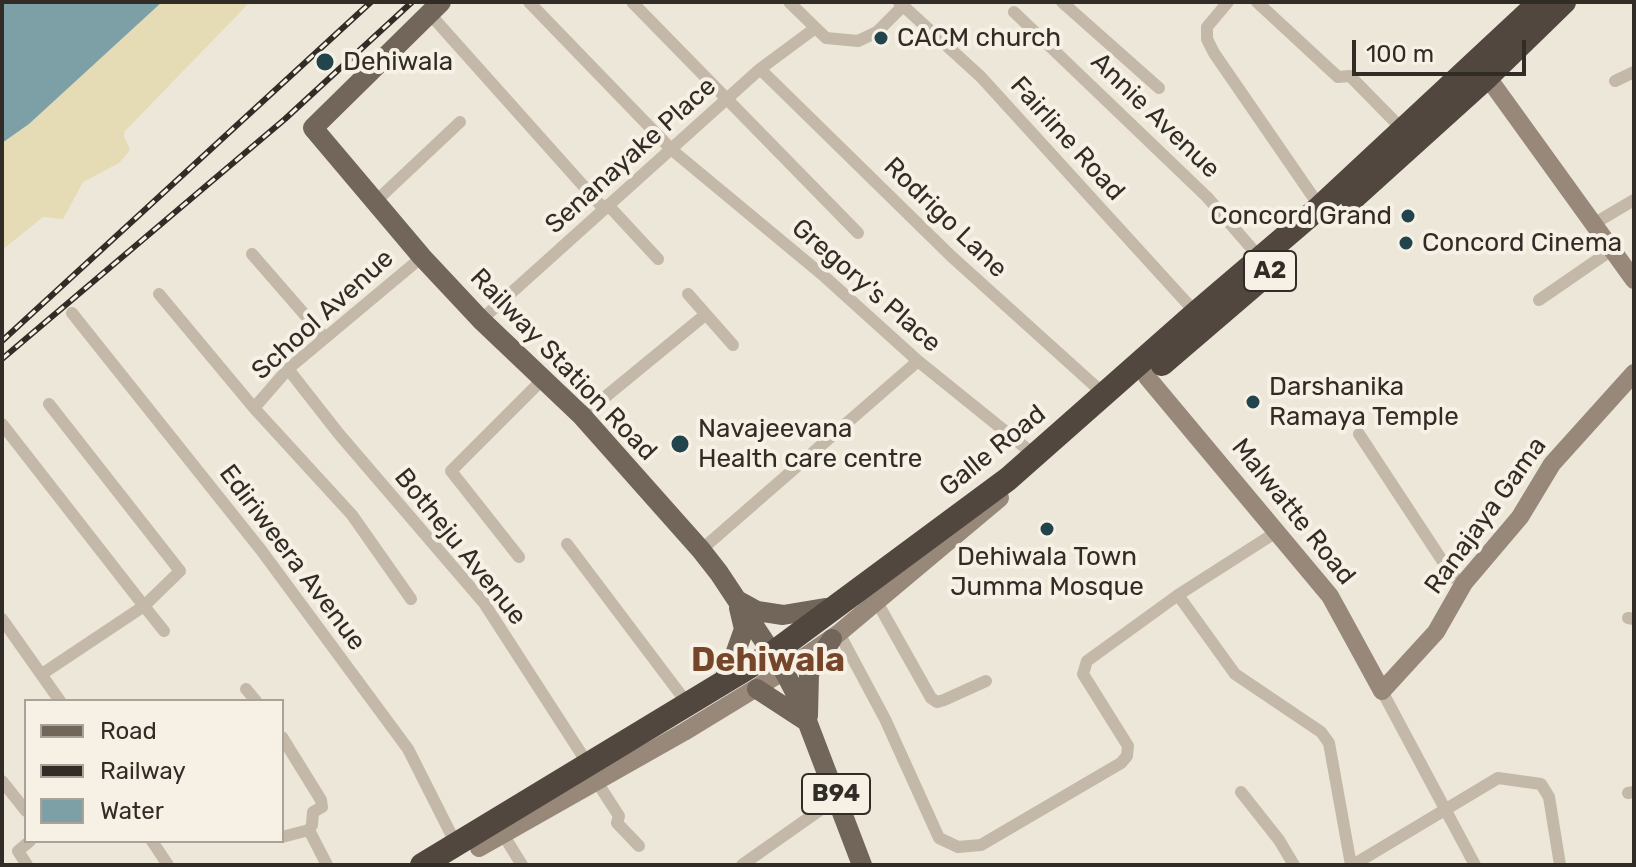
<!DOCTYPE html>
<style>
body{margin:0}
#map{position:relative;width:1636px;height:867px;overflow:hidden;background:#ede7da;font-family:Rubik,sans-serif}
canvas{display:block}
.frame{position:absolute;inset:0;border:4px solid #322c27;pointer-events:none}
.legend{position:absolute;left:24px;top:699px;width:260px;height:144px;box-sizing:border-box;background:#f6f0e5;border:2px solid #a8a299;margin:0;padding:10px 14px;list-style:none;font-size:24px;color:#322c27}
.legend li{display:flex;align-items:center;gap:16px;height:40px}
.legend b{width:40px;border:2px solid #a8a299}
.scale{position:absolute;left:1352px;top:40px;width:174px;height:36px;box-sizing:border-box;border:4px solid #322c27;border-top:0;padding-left:10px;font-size:24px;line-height:28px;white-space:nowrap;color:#322c27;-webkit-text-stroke:6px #f6f0e5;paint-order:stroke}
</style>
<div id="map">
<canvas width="1636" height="867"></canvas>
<div class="frame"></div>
<ul class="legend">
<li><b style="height:10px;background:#72655a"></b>Road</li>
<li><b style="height:10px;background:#322c27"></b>Railway</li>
<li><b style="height:22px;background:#7da0a7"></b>Water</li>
</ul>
<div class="scale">100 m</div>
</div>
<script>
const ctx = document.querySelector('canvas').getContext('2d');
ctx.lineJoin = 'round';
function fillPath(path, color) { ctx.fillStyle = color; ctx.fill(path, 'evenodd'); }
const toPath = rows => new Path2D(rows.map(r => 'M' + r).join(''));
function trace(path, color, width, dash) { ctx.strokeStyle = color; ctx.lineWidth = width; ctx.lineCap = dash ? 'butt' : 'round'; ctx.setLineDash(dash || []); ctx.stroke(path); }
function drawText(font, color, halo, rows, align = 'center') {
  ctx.font = font + ' Rubik,sans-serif'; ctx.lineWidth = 8; ctx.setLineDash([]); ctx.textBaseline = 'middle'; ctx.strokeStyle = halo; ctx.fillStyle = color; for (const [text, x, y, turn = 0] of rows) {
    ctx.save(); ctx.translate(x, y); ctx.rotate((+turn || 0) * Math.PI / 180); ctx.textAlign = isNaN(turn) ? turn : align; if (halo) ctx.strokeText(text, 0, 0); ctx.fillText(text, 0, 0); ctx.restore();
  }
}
const sand = toPath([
 [162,2,250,2,125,131,124,136,130,150,119,163,83,182,63,219,43,217,2,250,2,143,29,124]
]);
const water = toPath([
 [2,2,162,2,29,124,2,143]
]);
const street = toPath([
 [529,2,672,150,825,277,918,361,1032,453],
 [632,2,858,233],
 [789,2,826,38,858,41,877,32,903,6],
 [899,2,981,77,1196,313],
 [1062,2,1159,88],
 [1228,2,1207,27,1207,39,1214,53,1320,207],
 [1257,2,1338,77,1350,76,1403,130],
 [1014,12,1207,197,1260,258],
 [429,13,604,209],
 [760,69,951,256,1105,395],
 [1615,81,1634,72],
 [375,202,460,122],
 [608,205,658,259],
 [1595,223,1634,200],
 [252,254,325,338],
 [159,294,254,408,288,369,422,257],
 [688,294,733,345],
 [1539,300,1613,249],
 [72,313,261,550,408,749,456,844],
 [481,320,760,69,814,29],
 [288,369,339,434,484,603,586,761],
 [254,408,352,515,411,599],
 [582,416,705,315],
 [2,424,144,606,180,571,49,404],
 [1359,434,1453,577,1464,583],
 [567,544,684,699],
 [701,550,918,361],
 [519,557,451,471,543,379],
 [1178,595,1235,674,1321,732,1329,743,1351,865],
 [877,602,931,698,937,702,944,700,986,681],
 [1628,618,1634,619],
 [2,619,60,701],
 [839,633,885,719,939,838,958,847,981,845,1121,763,1127,756,1128,746,1083,674,1087,661,1178,595,1278,531],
 [42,674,144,606,164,631],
 [246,689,256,701],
 [1382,691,1475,865],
 [282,737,321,800,322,807,313,812,312,825,309,830,327,865],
 [2,781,26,811],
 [597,782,619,816,617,823,639,846],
 [1241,792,1279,840,1294,865],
 [1628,793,1634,792],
 [504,836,522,865],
 [282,837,309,830],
 [152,841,168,865],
 [27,865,18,851,30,841],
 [742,865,837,798],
 [1353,865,1498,778,1541,784,1549,797,1560,865]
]);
const secondary = toPath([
 [1481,68,1634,280],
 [1147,377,1330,596,1382,691,1436,632,1464,583,1520,517,1552,464,1634,373],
 [479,848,684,732,784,671,839,633,1000,498]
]);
const primary = toPath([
 [441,2,313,128,422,257,481,320,582,416,701,550,719,573,784,671,799,700,862,865],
 [737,600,757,611,783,615,825,608],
 [726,671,734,657,744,629,739,608],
 [757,689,806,721],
 [808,716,809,673,832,639]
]);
const highway = toPath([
 [1352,199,1487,77,1564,2],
 [1162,364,1274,268],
 [422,865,777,650,1008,479,1196,313,1320,207,1540,2]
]);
const rail = toPath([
 [2,341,371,2],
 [2,359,285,119,412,2]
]);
const markers = [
 [881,38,8,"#22454d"],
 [325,62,10,"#22454d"],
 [1408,216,8,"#22454d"],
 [1406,243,8,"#22454d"],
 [1253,402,8,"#22454d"],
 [680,444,10,"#22454d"],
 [1047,529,8,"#22454d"]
];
const shields = [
 [1270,271,52],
 [836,794,68]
];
const shieldNames = [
 ["A2",1270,271],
 ["B94",836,794]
];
const poiNames = [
 ["CACM church",897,38],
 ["Dehiwala",343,62],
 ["Concord Grand",1392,216,"right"],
 ["Concord Cinema",1422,243],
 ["Darshanika",1269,387],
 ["Ramaya Temple",1269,417],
 ["Navajeevana",698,429],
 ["Health care centre",698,459],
 ["Dehiwala Town",1047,557,"center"],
 ["Jumma Mosque",1047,587,"center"]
];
const streetNames = [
 ["Annie Avenue",1155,116,44],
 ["Fairline Road",1067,139,48],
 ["Senanayake Place",631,156,-42],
 ["Rodrigo Lane",945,218,44],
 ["Gregory's Place",866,286,41],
 ["School Avenue",323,315,-42],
 ["Railway Station Road",563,365,46],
 ["Galle Road",993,451,-39],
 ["Malwatte Road",1293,512,51],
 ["Ranajaya Gama",1486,516,-54],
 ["Botheju Avenue",460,547,51],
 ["Ediriweera Avenue",292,558,53]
];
const districtNames = [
 ["Dehiwala",768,661]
];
fillPath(sand, '#e5dbb4');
fillPath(water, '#7da0a7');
trace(street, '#c4b8a8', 12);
trace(secondary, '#978879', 18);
trace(primary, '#72655a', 20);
trace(highway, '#51473f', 24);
trace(rail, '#322c27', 6);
trace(rail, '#f6f0e5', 3, [9]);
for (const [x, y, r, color] of markers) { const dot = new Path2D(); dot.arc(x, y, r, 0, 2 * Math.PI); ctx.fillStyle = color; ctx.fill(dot); trace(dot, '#f6f0e5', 3); }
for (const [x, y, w] of shields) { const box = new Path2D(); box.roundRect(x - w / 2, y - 20, w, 40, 6); ctx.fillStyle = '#f6f0e5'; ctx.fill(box); trace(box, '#322c27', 2); }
drawText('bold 24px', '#322c27', null, shieldNames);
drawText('26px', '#322c27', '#f6f0e5', poiNames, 'left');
drawText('26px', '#322c27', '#f6f0e5', streetNames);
drawText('bold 34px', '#76462b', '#f6f0e5', districtNames);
</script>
